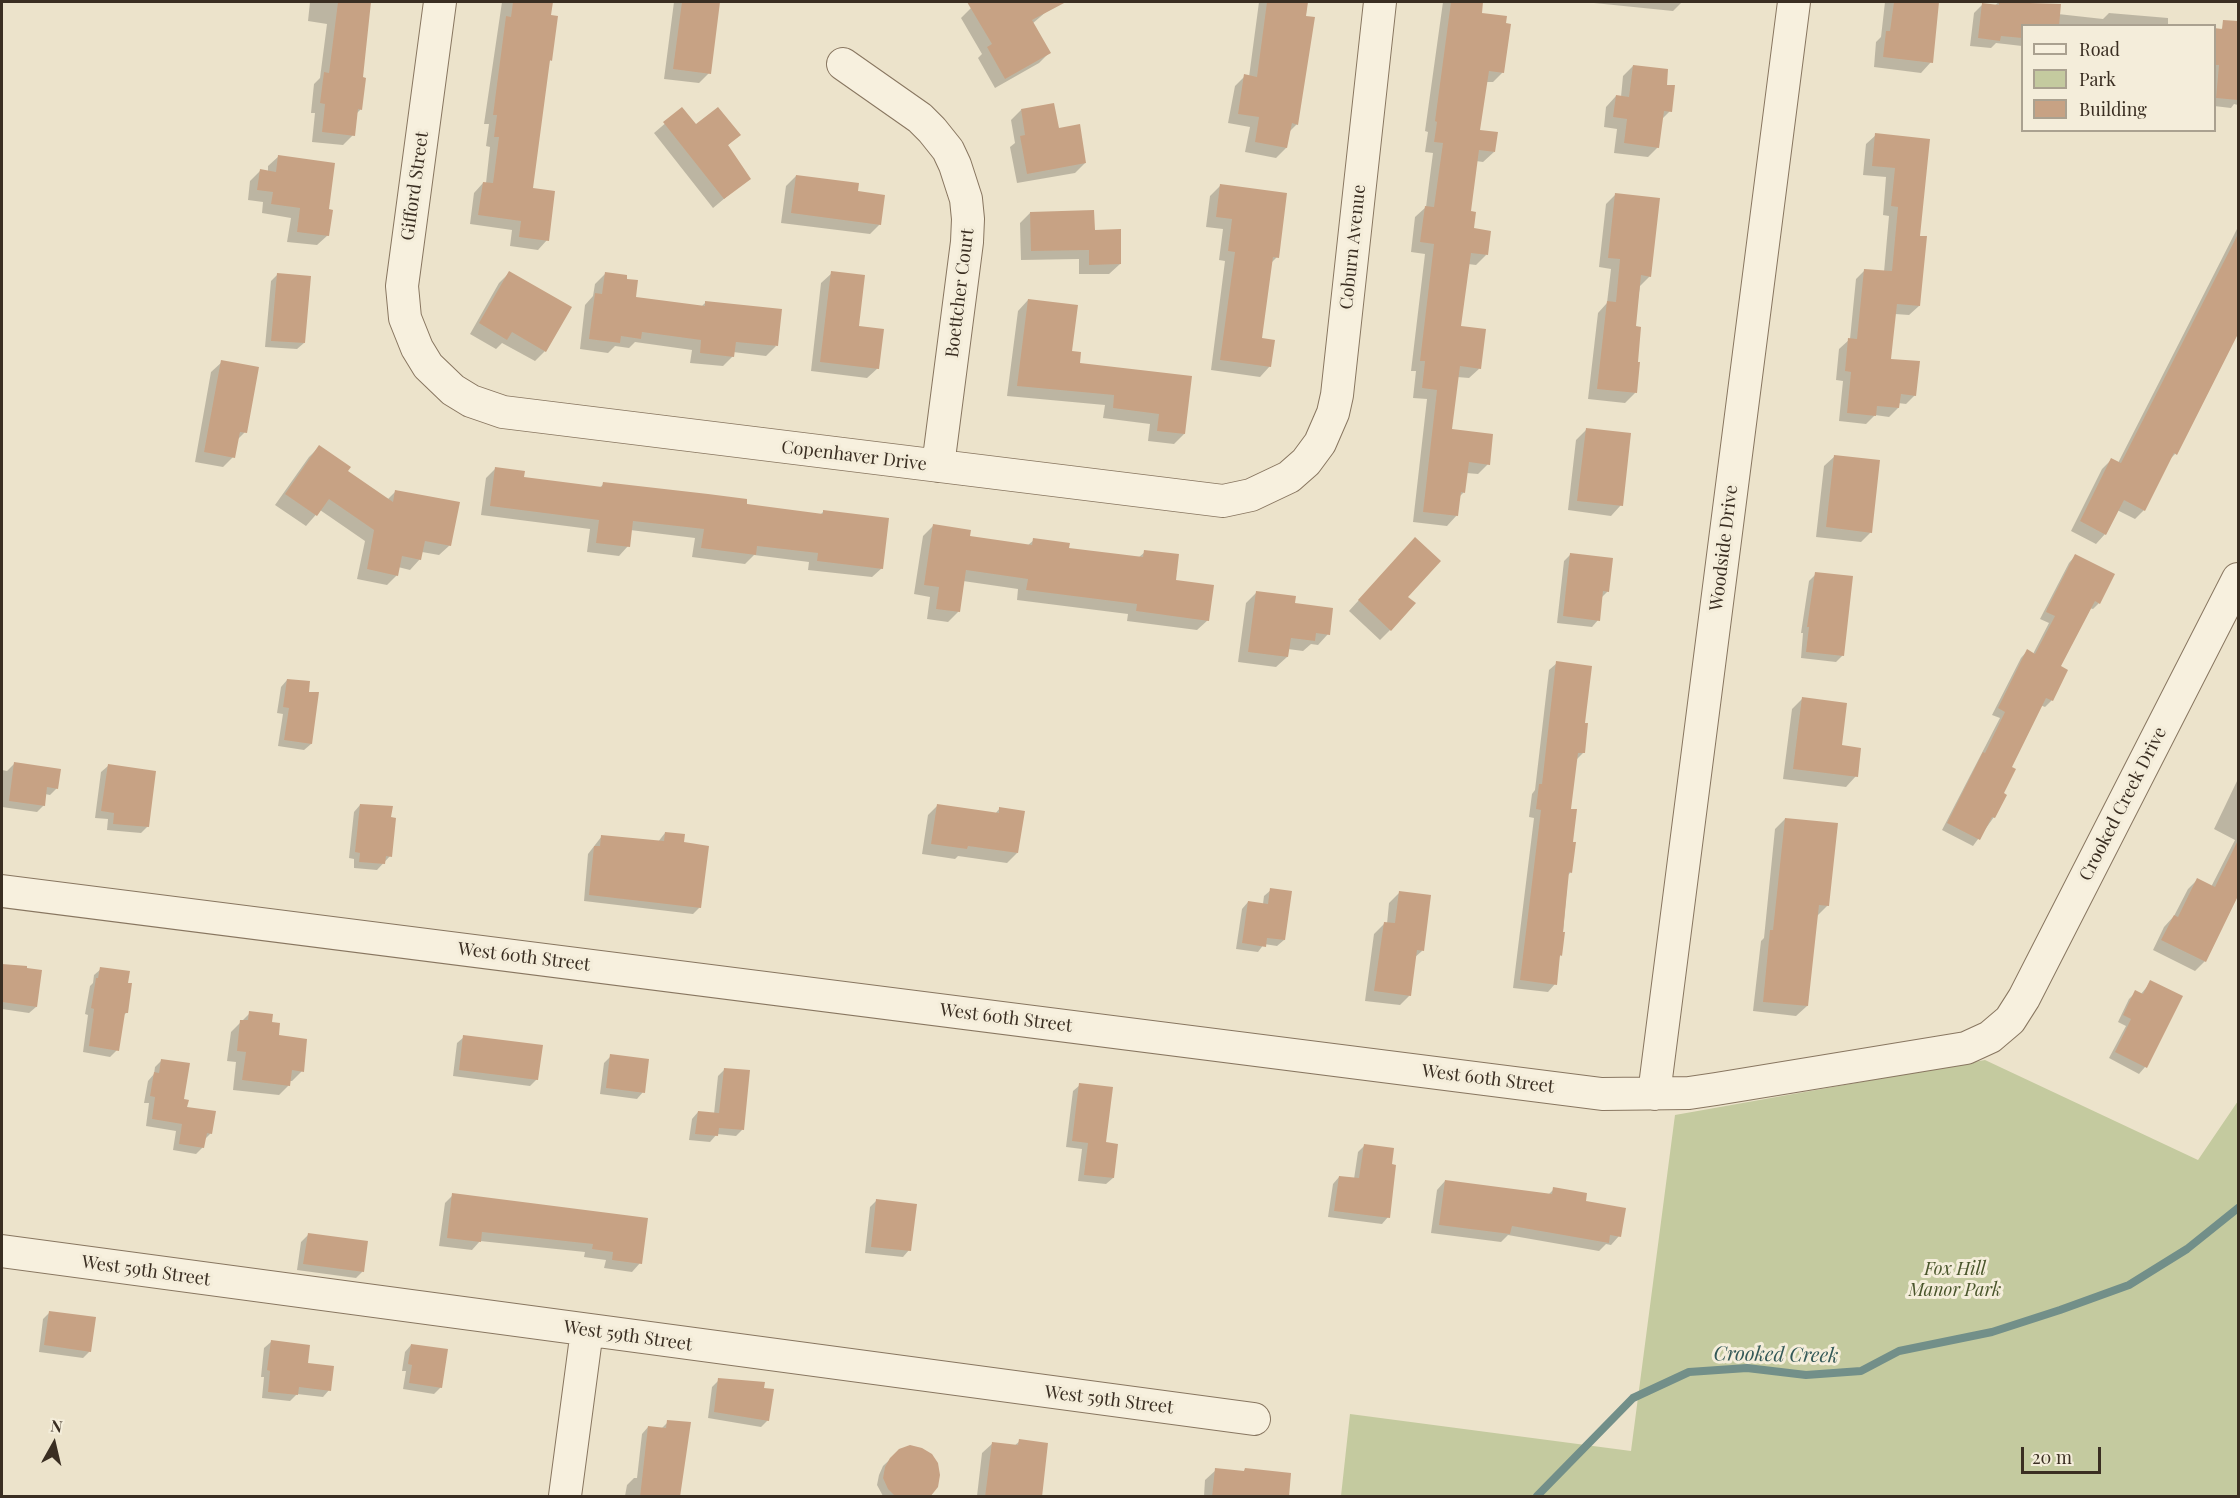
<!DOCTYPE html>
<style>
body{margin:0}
#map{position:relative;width:2240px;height:1498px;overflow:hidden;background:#ece3cb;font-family:"Playfair Display",serif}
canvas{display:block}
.frame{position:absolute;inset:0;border:3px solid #3a2e22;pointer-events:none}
.legend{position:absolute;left:2021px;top:24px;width:195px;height:108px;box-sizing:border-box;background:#f4edda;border:2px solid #aaa190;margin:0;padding:8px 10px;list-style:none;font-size:18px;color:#3a2e22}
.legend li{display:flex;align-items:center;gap:12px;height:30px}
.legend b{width:30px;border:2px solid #aaa190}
.north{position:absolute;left:24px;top:1414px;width:60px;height:60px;-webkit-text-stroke:4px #f4edda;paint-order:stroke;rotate:8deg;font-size:16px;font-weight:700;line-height:24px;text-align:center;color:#3a2e22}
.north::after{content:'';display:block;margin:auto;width:21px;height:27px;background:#3a2e22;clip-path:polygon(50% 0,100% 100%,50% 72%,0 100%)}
.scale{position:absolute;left:2021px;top:1447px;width:80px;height:27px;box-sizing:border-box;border:3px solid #3a2e22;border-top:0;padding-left:8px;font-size:18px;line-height:21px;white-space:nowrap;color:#3a2e22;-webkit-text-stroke:4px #f4edda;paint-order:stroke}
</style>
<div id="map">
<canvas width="2240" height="1498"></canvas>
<div class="frame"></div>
<ul class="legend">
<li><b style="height:8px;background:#f7f0de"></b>Road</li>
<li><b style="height:16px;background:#c4ca9f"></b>Park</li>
<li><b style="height:16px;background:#c7a284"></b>Building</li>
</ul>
<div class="north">N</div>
<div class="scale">20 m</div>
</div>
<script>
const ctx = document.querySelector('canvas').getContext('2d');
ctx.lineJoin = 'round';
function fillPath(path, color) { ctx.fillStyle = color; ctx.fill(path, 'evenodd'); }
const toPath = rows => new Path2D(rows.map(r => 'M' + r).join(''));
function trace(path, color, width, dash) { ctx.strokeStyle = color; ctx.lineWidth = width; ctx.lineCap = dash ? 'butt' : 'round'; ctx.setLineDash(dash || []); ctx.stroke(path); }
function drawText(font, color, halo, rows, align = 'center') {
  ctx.font = font + ' "Playfair Display",serif'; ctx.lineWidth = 6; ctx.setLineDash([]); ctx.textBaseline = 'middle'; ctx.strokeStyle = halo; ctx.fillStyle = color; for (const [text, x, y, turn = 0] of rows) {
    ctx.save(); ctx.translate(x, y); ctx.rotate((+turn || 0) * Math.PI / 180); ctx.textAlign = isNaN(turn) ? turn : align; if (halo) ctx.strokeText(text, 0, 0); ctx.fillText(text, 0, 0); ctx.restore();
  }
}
const green = toPath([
 [1985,1060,2198,1160,2238,1101,2238,1496,1341,1496,1350,1414,1631,1451,1675,1115]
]);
const shadow = toPath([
 [310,2,369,2,363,51,361,109,356,114,353,135,343,145,312,142,315,113,311,113,314,84,320,78,327,24,308,21],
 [502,2,551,2,549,17,551,60,548,62,531,189,547,240,538,250,510,246,512,230,470,224,474,193,483,183,486,183,490,147,486,146,489,124,484,124],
 [674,2,719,2,709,73,699,83,664,79],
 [983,2,1042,2,1047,11,1032,24,1049,53,1039,63,995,88,978,58,982,54,961,18,971,8],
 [1259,2,1307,2,1297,124,1289,132,1286,148,1276,158,1245,152,1250,127,1228,123,1235,86,1245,76,1249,77],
 [1443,2,1482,2,1480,14,1503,72,1493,82,1486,82,1479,131,1494,152,1483,162,1476,161,1469,212,1472,230,1486,255,1476,265,1468,264,1460,327,1480,368,1469,378,1457,377,1450,431,1488,464,1478,474,1466,473,1464,492,1459,497,1457,515,1447,526,1413,522,1427,399,1413,398,1416,371,1411,371,1425,254,1411,252,1415,217,1426,207,1433,153,1425,152,1428,132,1425,131],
 [1584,2,1682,2,1673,11],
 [1885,2,1938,2,1931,62,1921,73,1874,67,1876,42,1881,37],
 [1999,2,2059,6,2058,14,2103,19,2109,13,2168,18,2168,26,2022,26,2022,46,1996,43,1991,48,1970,46,1974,13,1982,5,1994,6],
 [2225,26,2238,27,2238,105,2234,104,2231,108,2214,106,2214,30,2220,30],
 [1633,66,1665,86,1670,111,1661,120,1658,147,1648,157,1614,153,1617,129,1604,127,1606,107,1616,96,1621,97,1623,76],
 [682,109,695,126,739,135,727,146,749,178,713,208,654,133],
 [1021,110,1058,129,1085,163,1075,173,1017,183,1010,147,1015,143,1011,120],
 [1876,135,1928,140,1918,237,1919,306,1909,315,1895,314,1889,360,1915,395,1906,404,1898,403,1898,408,1889,417,1875,415,1866,424,1839,421,1843,381,1836,380,1839,349,1850,339,1856,279,1865,270,1884,272,1889,216,1883,215,1886,177,1863,175,1866,144],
 [279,156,327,210,328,235,317,245,287,242,291,218,262,213,263,202,248,200,250,181,260,171,268,172,268,166],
 [796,176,856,193,880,224,870,234,781,223,786,186],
 [1220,186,1277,257,1270,264,1261,340,1270,366,1260,377,1211,370,1225,261,1219,260,1223,229,1206,227,1210,196],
 [1616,194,1650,276,1640,286,1634,327,1635,393,1625,403,1588,399,1598,313,1607,303,1611,269,1599,267,1606,204],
 [1030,213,1093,231,1120,264,1109,274,1079,274,1079,259,1021,260,1020,223],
 [2238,227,2238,330,2175,454,2168,461,2144,510,2135,519,2117,510,2105,534,2096,544,2071,531,2102,469,2111,460,2118,463],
 [509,273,545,351,535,361,502,343,496,349,470,334,499,283],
 [832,273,878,368,867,378,811,371,821,283],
 [278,274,304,343,297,349,265,347,271,281],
 [605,274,634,298,701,307,706,302,776,346,766,356,733,352,733,356,723,366,690,363,692,350,635,342,629,348,615,346,608,353,580,349,585,305,593,296,595,284],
 [1028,300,1078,364,1190,377,1184,434,1174,444,1148,441,1150,424,1103,418,1105,405,1007,396,1018,311],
 [222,362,245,432,236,441,233,457,223,467,195,462,211,372],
 [1586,430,1621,505,1611,516,1568,510,1576,440],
 [319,447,346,471,387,500,396,491,450,545,439,555,422,552,420,559,410,570,398,567,397,575,387,585,357,579,365,541,320,510,306,526,275,505,309,457],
 [1835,456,1871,532,1861,542,1816,537,1824,466],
 [496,468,522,478,599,488,604,484,820,515,824,511,882,568,872,577,808,570,809,562,754,555,745,564,692,557,695,538,630,530,628,546,619,556,587,552,590,529,481,515,486,478],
 [933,526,969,538,1027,546,1034,540,1068,549,1138,558,1145,552,1208,620,1197,630,1127,621,1128,614,1017,600,1018,589,963,581,959,611,948,622,927,619,930,597,914,594,923,536],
 [1405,549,1390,630,1380,640,1349,611],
 [1570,555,1608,591,1601,598,1598,620,1592,627,1557,623,1564,561],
 [2075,556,2099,603,2093,609,2089,608,2059,667,2066,670,2052,700,2045,707,2040,705,2010,768,1994,817,1973,846,1942,830,2000,718,1992,715,2021,658,2027,651,2033,654,2049,623,2040,619,2041,617,2069,563],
 [1816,574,1843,655,1836,662,1801,658,1803,633,1801,633,1809,581],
 [1256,593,1294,604,1328,634,1318,645,1311,644,1303,651,1288,649,1287,657,1276,667,1238,662,1246,603],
 [1557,663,1584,725,1583,753,1576,760,1570,810,1571,872,1568,875,1561,955,1558,958,1555,984,1548,992,1513,988,1534,818,1529,817,1532,794,1535,790,1549,670],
 [287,680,308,693,311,744,304,750,278,746,283,714,277,713,281,687],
 [1802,699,1840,746,1856,776,1846,787,1783,779,1792,709],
 [14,764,57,788,50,795,45,794,44,805,37,812,2,807,2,770,7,771],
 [108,766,148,826,141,833,107,830,108,819,95,818,101,772],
 [2238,779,2238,893,2205,961,2195,971,2153,950,2164,927,2174,916,2188,889,2197,880,2211,887,2235,840,2214,829],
 [360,805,390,856,377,870,354,868,354,859,349,858,354,812],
 [938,805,995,814,1000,808,1017,853,1007,863,958,856,955,859,922,854,928,815],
 [1785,819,1828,905,1817,916,1807,1006,1796,1016,1753,1011,1761,941,1764,938,1775,829],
 [665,833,682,844,700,907,693,914,584,901,588,854,602,836,658,842],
 [1271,890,1284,940,1277,946,1264,944,1258,952,1236,949,1242,909,1248,902,1263,904,1264,896],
 [1400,892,1422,951,1414,958,1410,995,1400,1005,1365,1001,1374,934,1384,924,1387,924,1389,903],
 [2,966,25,968,36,1007,29,1013,2,1009],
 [101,969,126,1013,122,1017,117,1050,110,1057,83,1052,88,1015,85,1014,90,986,93,983,94,975],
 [2151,982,2181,997,2145,1067,2139,1074,2109,1058,2126,1026,2118,1022,2129,999,2136,992,2141,994],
 [250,1013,271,1023,277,1037,302,1071,292,1081,290,1081,289,1085,279,1095,233,1090,236,1062,227,1061,231,1032],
 [464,1037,537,1079,530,1086,453,1076,457,1043],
 [611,1056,643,1092,637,1099,600,1094,604,1063],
 [162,1060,186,1108,211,1133,204,1140,203,1147,196,1154,173,1150,176,1131,146,1126,149,1103,144,1103,148,1081,154,1074,155,1067],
 [725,1069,742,1130,736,1136,717,1134,710,1142,689,1140,692,1119,698,1112,714,1114,718,1076],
 [1080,1085,1113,1178,1106,1184,1078,1181,1082,1149,1066,1147,1073,1091],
 [1364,1146,1388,1217,1382,1224,1328,1217,1333,1184,1339,1177,1354,1179,1358,1152],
 [1445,1181,1548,1195,1554,1189,1584,1202,1619,1236,1611,1245,1606,1244,1599,1251,1508,1235,1501,1242,1431,1233,1437,1190],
 [453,1195,646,1220,640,1263,632,1272,604,1268,606,1260,584,1257,585,1252,480,1241,472,1250,439,1246,445,1203],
 [877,1200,909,1250,903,1257,865,1253,870,1207],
 [308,1235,363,1271,356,1278,297,1270,301,1242],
 [50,1312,90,1351,83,1358,39,1352,43,1319],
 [271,1342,306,1364,329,1390,323,1397,297,1394,290,1401,262,1398,264,1377,261,1377,264,1348],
 [411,1345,441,1387,434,1394,403,1389,406,1371,402,1371,405,1352],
 [719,1380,768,1420,761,1427,708,1418,712,1387],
 [668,1422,679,1496,625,1496,627,1485,634,1478,637,1478,642,1434,648,1427,661,1429],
 [1020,1441,1041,1496,977,1496,982,1453,993,1443,1014,1446],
 [900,1450,928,1496,883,1496,877,1485,879,1475,883,1466],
 [1216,1470,1243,1472,1245,1470,1287,1496,1204,1496,1205,1480]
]);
const stream = toPath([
 [1537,1496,1633,1398,1689,1372,1747,1368,1806,1375,1861,1371,1899,1351,1992,1332,2060,1310,2129,1285,2187,1249,2238,1208]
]);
const building = toPath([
 [338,2,371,2,363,77,366,78,362,110,358,109,355,136,322,132,325,104,320,103,324,72,329,73],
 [513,2,553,2,551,15,558,16,552,61,550,60,533,188,555,191,549,241,519,237,521,221,478,215,483,182,493,183,499,137,494,137,497,115,493,115,506,16,511,17],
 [682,2,720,2,711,74,673,69],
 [967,2,1066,2,1032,20,1051,53,1005,79,987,47,992,44],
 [1267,2,1308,2,1306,16,1315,17,1298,125,1292,123,1287,148,1255,142,1259,117,1238,114,1244,74,1257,77],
 [1451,2,1483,2,1482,13,1507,16,1506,23,1511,24,1504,73,1489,71,1480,130,1498,132,1495,152,1479,150,1471,211,1476,212,1474,228,1491,231,1488,255,1471,253,1461,326,1486,329,1481,369,1460,366,1452,429,1493,434,1490,465,1469,462,1465,493,1461,492,1458,516,1423,512,1437,390,1422,388,1425,361,1420,361,1434,244,1420,242,1425,206,1434,207,1443,143,1434,142,1437,122,1435,121],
 [1894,2,1939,2,1933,63,1883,57,1886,31,1890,31],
 [1999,2,2061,4,2059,26,2022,26,2022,38,2001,36,2000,41,1978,38,1982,3,1999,5],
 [2223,20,2238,21,2238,100,2216,98,2219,65,2214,65,2214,28,2222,29],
 [1633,65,1668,69,1667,85,1675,85,1672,112,1664,111,1659,148,1624,143,1627,119,1613,117,1616,95,1629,97],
 [1054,103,1059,128,1080,124,1086,163,1027,174,1020,136,1025,135,1021,109],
 [682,107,696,124,718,107,741,135,728,145,751,179,724,199,663,122],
 [1875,133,1930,139,1920,236,1927,236,1920,306,1897,304,1891,359,1920,361,1916,396,1901,394,1899,408,1877,406,1876,416,1847,413,1851,372,1845,371,1848,338,1857,339,1864,269,1892,271,1898,207,1891,206,1895,168,1872,166],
 [278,155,335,163,329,209,333,210,329,236,297,232,300,208,271,204,273,192,257,190,260,169,276,172],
 [796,175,859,183,858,191,885,195,881,225,791,213],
 [1220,184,1287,193,1279,258,1273,257,1262,338,1275,340,1271,367,1220,360,1235,252,1228,251,1232,219,1216,217],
 [1615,193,1660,198,1651,277,1641,275,1636,326,1641,327,1638,362,1640,362,1637,393,1597,389,1607,301,1616,302,1620,259,1608,258],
 [1094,210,1095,230,1121,229,1121,264,1089,265,1089,250,1031,251,1030,212],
 [2238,234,2238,334,2177,455,2174,453,2145,511,2124,500,2106,535,2080,521,2111,458,2121,463],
 [509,271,572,307,546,352,512,332,507,340,479,323],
 [831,271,865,275,859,326,884,329,879,369,820,362],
 [605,272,627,275,627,279,638,280,636,297,705,306,705,301,782,309,778,346,736,342,734,357,700,353,701,340,642,332,641,339,621,336,620,343,589,339,595,293,602,294],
 [277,273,311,276,305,343,271,341],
 [1028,299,1078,305,1072,351,1081,352,1080,363,1192,376,1185,434,1157,431,1159,414,1113,408,1114,395,1017,386],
 [221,360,259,367,247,433,240,432,235,458,204,452],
 [1586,428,1631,433,1623,506,1577,501],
 [319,445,351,467,348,471,393,502,395,490,460,502,451,546,425,541,421,560,402,556,398,576,367,569,374,530,329,499,317,516,285,494],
 [1834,455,1880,460,1872,533,1826,527],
 [495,467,525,471,524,477,602,487,603,482,708,494,747,499,747,504,823,514,823,510,889,518,883,569,817,561,818,553,757,546,756,555,701,548,704,529,633,521,630,547,596,543,599,520,490,506],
 [933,524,971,530,970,536,1032,545,1033,538,1070,543,1069,548,1143,557,1144,550,1179,554,1176,580,1214,585,1209,621,1136,611,1137,604,1026,590,1028,579,966,570,960,612,936,609,939,587,924,585],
 [1415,537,1441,561,1408,597,1416,603,1391,631,1358,600],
 [1570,553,1613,558,1609,592,1603,591,1600,621,1563,616],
 [2075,554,2115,574,2100,604,2095,601,2061,666,2068,670,2053,701,2046,698,2012,767,2016,769,2004,793,2007,795,1995,818,1992,817,1980,840,1947,823,1983,752,1985,753,2005,712,1998,708,2027,649,2035,654,2055,616,2046,612,2047,609],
 [1815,572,1853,576,1844,656,1806,652,1809,627,1807,627],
 [1256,591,1296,596,1295,603,1333,608,1330,635,1316,633,1315,641,1291,638,1288,657,1248,652],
 [1556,661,1592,666,1585,723,1588,723,1585,753,1578,753,1571,809,1577,809,1573,842,1576,842,1572,873,1569,872,1563,932,1565,932,1562,956,1560,955,1557,985,1520,980,1541,810,1536,809,1539,784,1542,784],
 [287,679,310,681,309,692,319,692,312,744,284,740,289,708,283,707],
 [1802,697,1847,703,1842,745,1861,748,1858,777,1793,769],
 [14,762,61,769,58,789,47,787,45,806,9,801],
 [108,764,156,771,149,827,113,824,114,813,101,811],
 [360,804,393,806,391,817,396,818,392,857,386,856,385,864,359,862,360,853,355,852],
 [937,804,999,813,999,807,1025,811,1018,853,968,846,967,849,931,844],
 [1785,818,1838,823,1829,906,1819,905,1808,1006,1763,1002,1770,930,1773,930],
 [665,832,685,834,684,842,709,846,701,908,589,895,594,846,600,846,601,835,664,841],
 [2238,840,2238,896,2206,962,2161,940,2174,915,2178,917,2197,878,2215,887],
 [1270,888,1292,891,1285,940,1267,938,1266,947,1242,943,1248,901,1268,904],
 [1399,891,1431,895,1424,951,1417,950,1411,996,1374,991,1384,922,1395,923],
 [2,964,27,966,27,968,42,970,37,1007,2,1002],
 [100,967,130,971,128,983,132,983,128,1013,125,1013,119,1051,89,1046,94,1009,91,1008,96,978,98,978],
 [2150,980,2183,996,2147,1068,2115,1052,2131,1019,2123,1015,2135,990,2143,994],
 [249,1011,273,1014,272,1022,280,1023,279,1035,307,1039,304,1072,292,1070,290,1086,242,1080,246,1052,237,1051,240,1020,248,1020],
 [463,1035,543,1045,538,1080,459,1070],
 [610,1054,649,1059,645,1093,606,1088],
 [161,1059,190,1063,184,1099,189,1100,187,1107,216,1111,212,1134,207,1133,204,1148,179,1144,182,1124,152,1119,155,1097,150,1096,154,1072,159,1073],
 [724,1068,750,1070,744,1130,719,1128,718,1136,695,1134,698,1111,719,1113],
 [1079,1083,1113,1087,1106,1142,1118,1144,1114,1178,1084,1175,1088,1143,1072,1141],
 [1364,1144,1394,1148,1392,1164,1396,1165,1390,1218,1334,1211,1339,1176,1359,1178],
 [1445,1180,1552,1194,1553,1187,1587,1193,1586,1201,1626,1208,1621,1237,1610,1235,1609,1243,1512,1226,1510,1234,1439,1225],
 [452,1193,648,1218,642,1264,612,1260,613,1252,592,1249,593,1244,482,1232,481,1242,447,1238],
 [876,1199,917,1204,911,1251,871,1247],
 [308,1233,368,1241,364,1272,303,1264],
 [49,1311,96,1317,91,1352,44,1345],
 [271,1340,310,1345,308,1363,334,1366,331,1391,299,1387,298,1395,268,1392,270,1371,267,1370],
 [411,1344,448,1349,442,1388,409,1383,412,1365,408,1364],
 [718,1378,765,1382,764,1388,774,1389,769,1421,714,1412],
 [667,1420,691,1422,680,1497,640,1497,648,1426,666,1428],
 [1019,1439,1048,1443,1042,1497,985,1497,992,1442,1018,1445],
 [910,1445,922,1448,932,1454,938,1463,940,1475,938,1487,930,1497,896,1497,888,1489,883,1478,885,1467,890,1458,899,1449],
 [1215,1468,1244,1471,1245,1468,1291,1473,1289,1497,1212,1497]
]);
const minor = toPath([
 [440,2,402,286,405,318,417,348,428,366,453,390,471,401,503,412,1223,501,1251,495,1289,477,1306,462,1320,443,1333,413,1337,395,1380,2],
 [843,64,920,118,932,130,948,150,955,165,966,199,968,219,967,242,938,466],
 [2,891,1602,1094,1689,1093,1716,1089,1966,1048,1990,1037,2010,1020,2024,998,2238,579],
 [1654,1094,1794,2],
 [2,1251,1254,1419],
 [565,1496,587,1330]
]);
const streetNames = [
 ["Gifford Street",415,186,-82],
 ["Coburn Avenue",1353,247,-84],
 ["Boettcher Court",960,293,-83],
 ["Copenhaver Drive",854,456,7],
 ["Woodside Drive",1724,548,-83],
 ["Crooked Creek Drive",2123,804,-63],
 ["West 60th Street",524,957,7],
 ["West 60th Street",1006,1018,7],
 ["West 60th Street",1488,1079,7],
 ["West 59th Street",146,1271,8],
 ["West 59th Street",628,1336,8],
 ["West 59th Street",1109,1400,7]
];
const parkNames = [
 ["Fox Hill",1955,1269],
 ["Manor Park",1955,1290]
];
const waterNames = [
 ["Crooked Creek",1776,1355,1]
];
fillPath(green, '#c4ca9f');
fillPath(shadow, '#0003');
trace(stream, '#728f89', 8);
fillPath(building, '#c7a284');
trace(minor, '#887660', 34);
trace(minor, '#f7f0de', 32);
drawText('18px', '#3a2e22', '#f4edda', streetNames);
drawText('italic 18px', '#49552b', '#f4edda', parkNames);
drawText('italic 20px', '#335857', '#f4edda', waterNames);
</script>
